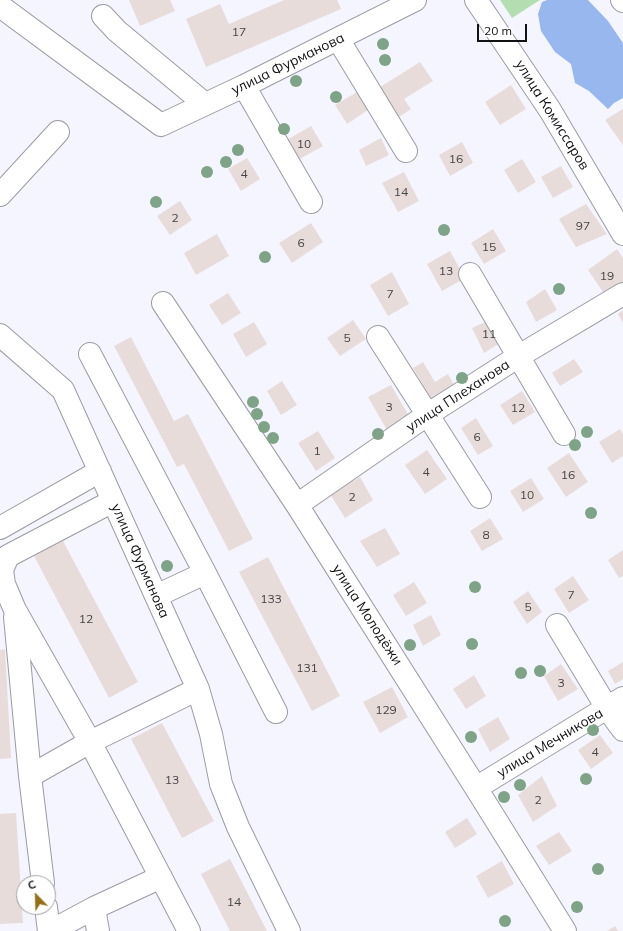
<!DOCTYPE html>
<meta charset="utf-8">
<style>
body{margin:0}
#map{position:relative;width:623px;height:931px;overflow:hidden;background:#f5f5ff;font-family:Mulish,sans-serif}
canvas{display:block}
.north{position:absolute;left:16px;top:875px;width:40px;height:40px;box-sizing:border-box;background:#fff;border:1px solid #a0a0a1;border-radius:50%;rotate:337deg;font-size:11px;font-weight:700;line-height:16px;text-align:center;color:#121215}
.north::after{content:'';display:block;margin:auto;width:14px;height:18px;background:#936f16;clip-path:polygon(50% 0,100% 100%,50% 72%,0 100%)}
.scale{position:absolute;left:477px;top:24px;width:50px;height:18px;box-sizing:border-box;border:2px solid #121215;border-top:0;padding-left:5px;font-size:12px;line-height:14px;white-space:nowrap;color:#121215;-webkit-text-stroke:3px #fff;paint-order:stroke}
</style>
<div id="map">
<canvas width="623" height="931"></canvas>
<div class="north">С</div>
<div class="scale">20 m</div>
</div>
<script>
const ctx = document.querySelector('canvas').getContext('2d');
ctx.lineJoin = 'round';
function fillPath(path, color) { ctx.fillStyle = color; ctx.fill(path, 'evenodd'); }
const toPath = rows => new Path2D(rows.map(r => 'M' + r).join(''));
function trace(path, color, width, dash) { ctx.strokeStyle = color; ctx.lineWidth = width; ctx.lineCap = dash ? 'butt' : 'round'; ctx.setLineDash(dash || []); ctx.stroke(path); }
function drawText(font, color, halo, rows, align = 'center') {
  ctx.font = font + ' Mulish,sans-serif'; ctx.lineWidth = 3.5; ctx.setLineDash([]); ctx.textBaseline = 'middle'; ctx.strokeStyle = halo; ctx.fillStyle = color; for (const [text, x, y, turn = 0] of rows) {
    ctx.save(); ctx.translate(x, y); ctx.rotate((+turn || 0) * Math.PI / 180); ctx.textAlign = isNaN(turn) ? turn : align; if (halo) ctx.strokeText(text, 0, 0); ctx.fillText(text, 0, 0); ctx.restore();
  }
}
const green = toPath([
 [500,0,540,0,512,18]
]);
const water = toPath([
 [547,0,588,0,608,21,623,43,623,98,614,103,608,109,589,91,575,83,571,64,555,52,541,31,538,14,542,2]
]);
const building = toPath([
 [129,0,170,0,175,11,140,26],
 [284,0,337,0,341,9,206,67,186,19,220,4,229,24],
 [420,62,433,81,404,99,411,109,396,119,377,89],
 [511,85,526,109,500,125,485,102],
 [357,92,368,110,347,124,335,105],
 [623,109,623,145,605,120],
 [311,126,323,146,296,161,285,141],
 [381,138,389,155,366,166,359,150],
 [462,142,473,163,450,176,439,155],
 [247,158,260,179,241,191,228,169],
 [522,159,536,182,518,193,504,170],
 [561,166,573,187,553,198,541,177],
 [404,172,419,201,398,212,382,183],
 [180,201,192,220,170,235,157,216],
 [586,204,607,234,576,247,559,219],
 [311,223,323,242,292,263,279,243],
 [493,229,506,251,484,264,471,243],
 [217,234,229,256,196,275,184,253],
 [617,249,623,258,623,282,605,295,588,270],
 [450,251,465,278,442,291,427,264],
 [392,272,409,304,388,316,370,285],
 [545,289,557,310,536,322,526,302],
 [228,293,241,313,222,325,209,305],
 [623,310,623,323,618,314],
 [494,318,505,340,484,353,472,328],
 [353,320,366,339,340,356,327,338],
 [254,322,267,344,246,357,233,334],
 [131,337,174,421,188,414,253,539,229,551,184,464,177,467,114,346],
 [574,359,583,372,560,386,552,373],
 [423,362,435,382,448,374,455,387,432,400,413,368],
 [282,381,297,405,281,415,267,391],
 [391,385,410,418,387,430,368,397],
 [522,391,535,412,513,425,500,405],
 [476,418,493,446,478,455,461,428],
 [620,429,623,434,623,456,612,463,599,442],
 [318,431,335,458,316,471,298,443],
 [427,450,447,479,425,494,405,465],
 [569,453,588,482,566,497,547,468],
 [360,477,373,500,345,518,330,494],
 [531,478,544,499,523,512,510,491],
 [490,518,503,539,482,551,470,531],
 [385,528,400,554,377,567,360,541],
 [63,541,138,682,109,698,34,556],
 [623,550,623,576,619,578,608,560],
 [268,557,340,696,312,711,239,572],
 [573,576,589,600,569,613,554,589],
 [414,582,427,603,406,616,393,595],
 [528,591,542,612,527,624,513,602],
 [431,615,441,635,423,646,413,625],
 [5,649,11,758,0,759,0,650],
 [623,662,623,679,615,684,608,671],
 [561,664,578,689,558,701,544,676],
 [474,675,486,696,466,709,453,689],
 [392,687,408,717,380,733,363,702],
 [498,717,510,739,490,752,478,729],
 [162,723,214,821,182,838,131,739],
 [600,735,613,753,591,769,578,750],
 [542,776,557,806,533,822,518,795],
 [16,813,23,923,0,924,0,814],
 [467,818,477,834,455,848,445,832],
 [559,832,572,851,549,865,536,846],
 [230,859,267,931,230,931,201,874],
 [502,861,514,884,488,898,476,876],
 [615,926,618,931,607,931]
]);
const minor = toPath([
 [622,0,623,1],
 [0,6,161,125,244,86,415,0],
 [103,16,117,31,205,104],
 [338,39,406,151],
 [244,86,311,202],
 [0,195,58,132],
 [470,274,564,434],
 [163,303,297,505,476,788,565,931],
 [0,335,63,390,198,689,211,734,221,784,238,827,289,931],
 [378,337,480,497],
 [90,354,205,573,276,712],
 [113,501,8,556,2,570,4,584,15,610,90,742,189,931],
 [297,505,427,415,519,356,623,294],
 [0,528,100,471],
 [156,596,205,573],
 [15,617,30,776,43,883],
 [557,625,607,708,623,730],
 [30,776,90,742,198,689],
 [476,788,623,698],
 [46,907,49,931],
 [94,908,98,931],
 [51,931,94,908,161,877]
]);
const major = toPath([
 [476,0,550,110,623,234]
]);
const trees = [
 [383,44],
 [385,60],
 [296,81],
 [336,97],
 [284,129],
 [238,150],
 [226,162],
 [207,172],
 [156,202],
 [444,230],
 [265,257],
 [559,289],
 [462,378],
 [253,402],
 [257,414],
 [264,427],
 [587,432],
 [378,434],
 [273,438],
 [575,445],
 [591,513],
 [167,566],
 [475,587],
 [472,644],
 [410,645],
 [540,671],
 [521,673],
 [593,730],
 [471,737],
 [586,779],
 [520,785],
 [504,797],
 [598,869],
 [577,907],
 [505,921]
];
const numberNames = [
 ["17",239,32],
 ["10",304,144],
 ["16",456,159],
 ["4",244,174],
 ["14",401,192],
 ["2",175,218],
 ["97",583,226],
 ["6",301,243],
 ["15",489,247],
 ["13",446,271],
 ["19",607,276],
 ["7",390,294],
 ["11",489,334],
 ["5",347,338],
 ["3",389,407],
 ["12",518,408],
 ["6",477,437],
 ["1",317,451],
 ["4",426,472],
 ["16",568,475],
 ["10",527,495],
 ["2",352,497],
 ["8",486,535],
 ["7",571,595],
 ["133",271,599],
 ["5",528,607],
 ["12",86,619],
 ["131",307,668],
 ["3",561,683],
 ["129",386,710],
 ["4",595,752],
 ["13",172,780],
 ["2",538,800],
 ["14",234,902]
];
const streetNames = [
 ["улица Фурманова",288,64,-26],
 ["улица Комиссаров",552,115,58],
 ["улица Плеханова",458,396,-33],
 ["улица Фурманова",140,561,66],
 ["улица Молодёжи",367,615,57],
 ["улица Мечникова",550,743,-31]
];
fillPath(green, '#b2deb2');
fillPath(water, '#97b7ee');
fillPath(building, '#e7dcd9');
trace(minor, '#9b9ba3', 24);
trace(major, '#9b9ba3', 24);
trace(minor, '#fff', 22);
trace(major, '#fff', 22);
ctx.fillStyle = '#7ea386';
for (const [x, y] of trees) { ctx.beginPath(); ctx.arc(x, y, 6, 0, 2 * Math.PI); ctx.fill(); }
drawText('12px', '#474446', null, numberNames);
drawText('14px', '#121215', '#fff', streetNames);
</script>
